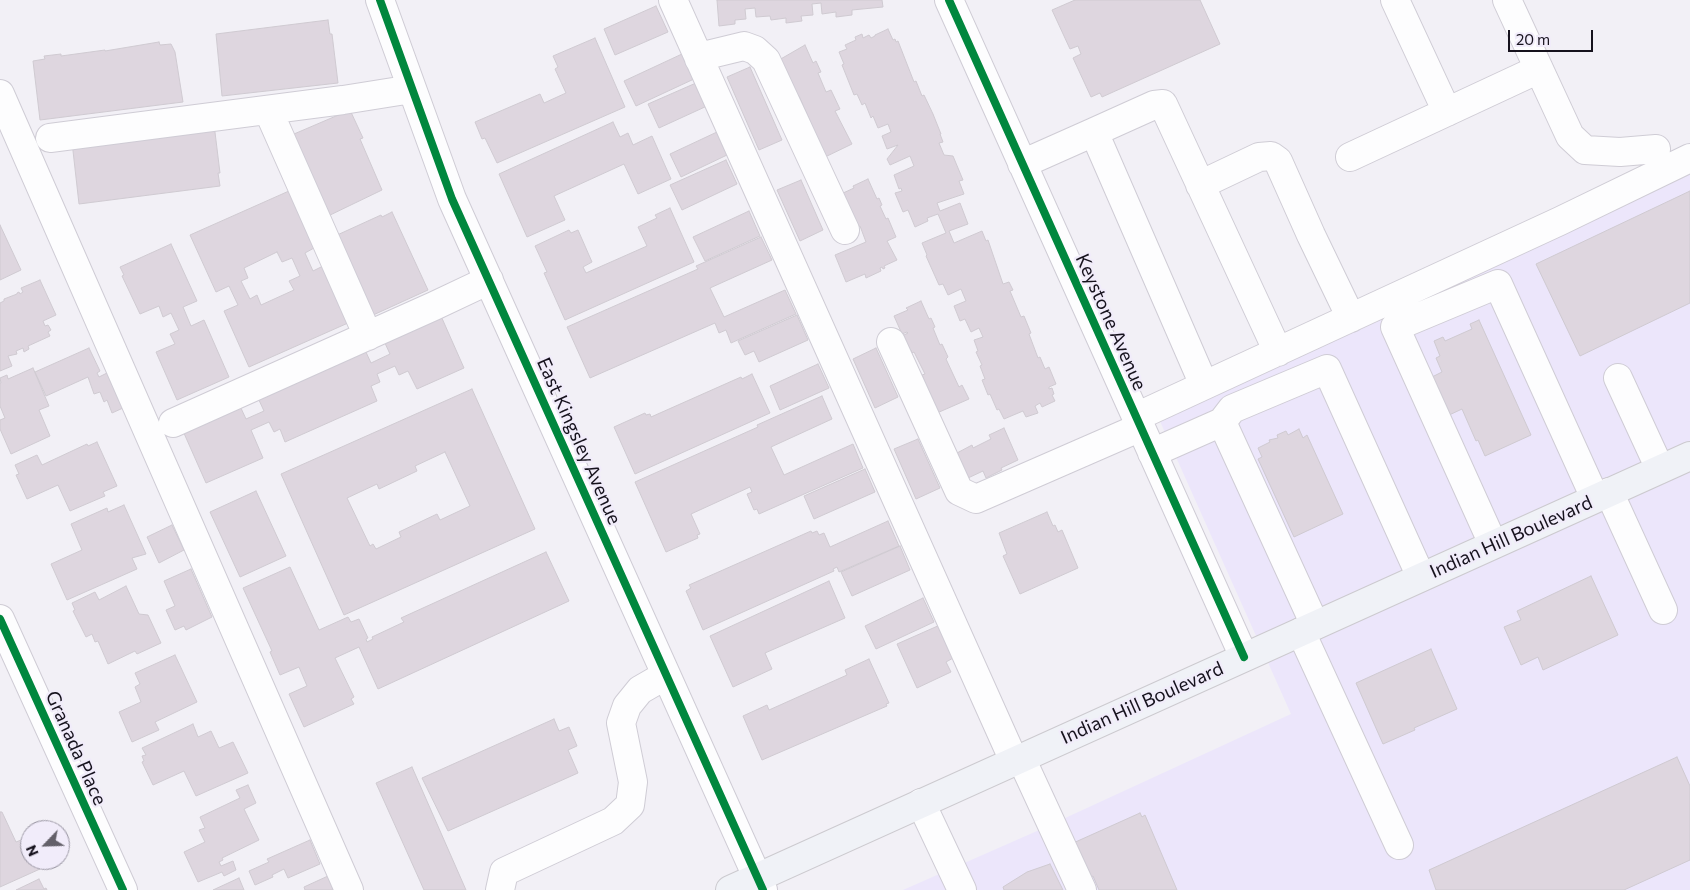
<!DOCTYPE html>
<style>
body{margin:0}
#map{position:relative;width:1690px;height:890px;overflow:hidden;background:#f2f0f6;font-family:Commissioner,sans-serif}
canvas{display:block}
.north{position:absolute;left:20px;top:820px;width:50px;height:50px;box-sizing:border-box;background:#f1ecfa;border:1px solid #9995a2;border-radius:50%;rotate:246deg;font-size:14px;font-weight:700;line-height:20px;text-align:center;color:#16121d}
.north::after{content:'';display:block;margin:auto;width:18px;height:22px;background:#636069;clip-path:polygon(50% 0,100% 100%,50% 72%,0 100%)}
.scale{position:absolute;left:1508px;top:30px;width:85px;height:22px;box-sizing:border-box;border:2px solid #16121d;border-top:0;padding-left:6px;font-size:15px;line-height:18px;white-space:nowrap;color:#16121d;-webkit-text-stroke:4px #f1ecfa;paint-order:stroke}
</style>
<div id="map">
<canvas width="1690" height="890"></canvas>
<div class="north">N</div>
<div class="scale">20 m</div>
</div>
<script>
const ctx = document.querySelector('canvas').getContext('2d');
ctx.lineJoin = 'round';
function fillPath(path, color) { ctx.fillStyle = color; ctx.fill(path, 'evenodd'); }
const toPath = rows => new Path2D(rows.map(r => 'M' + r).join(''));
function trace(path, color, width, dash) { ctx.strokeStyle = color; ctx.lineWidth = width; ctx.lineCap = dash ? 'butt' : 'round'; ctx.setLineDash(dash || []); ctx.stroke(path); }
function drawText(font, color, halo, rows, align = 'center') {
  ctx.font = font + ' Commissioner,sans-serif'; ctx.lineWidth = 4.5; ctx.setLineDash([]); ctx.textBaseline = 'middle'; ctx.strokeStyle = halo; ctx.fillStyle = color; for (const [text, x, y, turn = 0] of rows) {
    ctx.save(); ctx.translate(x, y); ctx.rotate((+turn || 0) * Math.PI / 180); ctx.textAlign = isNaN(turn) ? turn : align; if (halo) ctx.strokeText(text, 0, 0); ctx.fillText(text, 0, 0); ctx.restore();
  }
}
const built = toPath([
 [1690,145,1690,890,903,890,1037,831,1291,714,1150,399]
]);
const building = toPath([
 [717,0,882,0,883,7,852,10,852,15,836,17,836,12,822,14,821,3,812,4,813,15,801,16,802,21,786,23,786,18,771,20,770,16,756,17,755,8,745,9,746,19,735,20,735,24,719,26,717,0],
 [1075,0,1200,0,1220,44,1102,97,1100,93,1091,97,1073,58,1081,54,1078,46,1070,49,1052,10,1075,0],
 [656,6,668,32,615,55,604,29,656,6],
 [328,20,330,34,332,34,338,83,222,96,216,34,328,20],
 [888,29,893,40,895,39,896,42,898,41,914,82,916,81,922,96,924,95,933,114,941,134,940,134,943,142,939,143,944,155,953,156,963,180,959,181,964,194,937,203,940,211,960,203,968,224,949,231,954,243,982,231,986,241,988,240,1003,284,1009,282,1013,290,1010,291,1021,317,1024,316,1031,333,1029,334,1038,358,1040,357,1045,369,1049,367,1056,384,1049,387,1049,389,1052,388,1054,394,1052,395,1055,401,1042,407,1040,403,1035,406,1038,413,1026,417,1023,411,1004,419,999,409,997,410,990,394,988,395,982,380,985,379,980,366,982,365,976,352,978,351,974,340,983,337,979,328,971,332,965,319,960,321,954,306,966,301,961,289,948,295,943,284,939,285,926,256,927,255,922,243,946,233,938,214,927,218,928,221,915,227,908,210,903,212,895,193,902,191,901,188,899,189,894,175,914,166,910,156,890,165,887,159,898,145,887,149,882,136,891,132,888,124,878,128,873,116,871,118,865,103,862,105,857,94,854,95,842,65,844,64,839,52,847,49,845,45,856,40,855,37,862,34,863,38,869,35,871,38,875,36,875,35,888,29],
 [595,38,625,107,497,163,485,138,482,139,475,122,540,94,544,103,566,93,555,69,558,67,553,56,595,38],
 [159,42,160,45,171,44,175,52,183,102,40,120,33,61,45,59,44,56,61,54,61,56,105,50,105,51,159,42],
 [805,45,813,63,816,61,821,72,818,73,826,92,831,90,840,109,835,111,852,144,823,158,805,126,811,123,809,122,809,119,799,96,797,97,779,60,805,45],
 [682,54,694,79,636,106,624,81,682,54],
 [750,67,782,140,759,150,727,77,750,67],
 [696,83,707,106,659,128,648,104,696,83],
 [350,110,363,138,360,139,382,190,326,217,294,134,350,110],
 [613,122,620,137,628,133,633,145,652,136,671,179,638,194,624,164,554,196,565,220,527,237,499,174,613,122],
 [214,124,220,173,218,173,220,186,79,204,72,142,214,124],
 [717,132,727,155,681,177,670,154,717,132],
 [726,160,737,184,682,210,670,185,726,160],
 [868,179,877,199,879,198,882,205,880,206,886,219,888,218,896,237,887,241,897,260,884,266,885,268,883,269,882,267,880,268,881,271,866,278,865,274,846,282,835,255,866,242,860,226,854,229,841,194,854,188,853,186,868,179],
 [801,180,823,230,800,241,777,190,801,180],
 [289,191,314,248,305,253,313,271,323,266,348,323,249,367,224,311,238,305,229,286,216,292,190,235,289,191],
 [277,252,282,262,292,258,300,276,289,281,294,290,261,305,257,295,250,299,241,281,248,278,244,268,277,252],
 [1690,191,1690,303,1580,356,1536,264,1690,191],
 [670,208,694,262,565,320,544,273,547,272,535,246,569,230,571,233,578,230,592,262,583,267,586,273,647,246,638,227,657,218,655,215,670,208],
 [749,211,760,236,705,261,693,237,749,211],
 [392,212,428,290,371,316,335,236,381,215,382,217,392,212],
 [0,225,21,270,0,280,0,225],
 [761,237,772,260,710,288,724,317,785,290,796,314,731,343,726,330,719,333,715,323,590,378,567,327,698,269,696,266,761,237],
 [171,244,197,301,183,307,191,326,204,320,229,377,177,400,156,352,175,344,170,334,179,330,171,313,163,317,159,306,140,314,122,276,124,275,120,267,171,244],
 [40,280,56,315,43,321,45,326,48,325,51,330,48,332,50,336,28,346,29,349,24,352,23,348,16,351,17,354,8,356,12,366,0,371,0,303,4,301,4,299,17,294,17,293,19,292,20,294,23,292,21,288,40,280],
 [921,301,929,319,931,318,935,327,933,328,940,345,942,344,948,357,946,359,959,387,962,385,969,399,937,413,920,381,924,380,922,375,925,374,914,352,912,353,911,350,907,352,900,337,908,333,907,332,902,334,894,316,908,310,906,308,921,301],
 [797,315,808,340,759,362,754,351,745,355,738,341,797,315],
 [441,316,464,368,417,389,408,371,399,375,395,366,377,374,380,382,371,386,377,401,285,442,280,429,274,432,269,422,251,430,263,458,206,483,183,431,240,406,246,419,264,411,258,398,365,350,371,363,390,354,384,341,441,316],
 [1479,320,1531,435,1485,456,1478,440,1476,441,1462,409,1447,416,1430,378,1442,372,1436,358,1440,356,1434,341,1443,337,1445,341,1472,329,1470,324,1479,320],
 [89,348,100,371,97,373,99,377,107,373,123,408,112,413,107,400,104,402,100,392,94,394,88,377,46,396,35,372,89,348],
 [876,348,898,397,875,408,853,359,876,348],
 [818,364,829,388,780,410,770,386,818,364],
 [33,368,49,406,39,410,50,436,11,454,0,429,0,420,5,418,0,406,0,383,1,383,0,378,7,375,8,379,33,368],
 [752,374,770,413,635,474,614,427,645,413,646,415,650,414,651,417,741,377,742,379,752,374],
 [472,389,535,529,344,615,281,474,472,389],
 [445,452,470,506,440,520,437,514,399,532,401,537,376,549,373,544,370,546,347,498,377,484,379,489,417,471,415,466,445,452],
 [822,396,832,419,771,447,784,475,853,444,863,468,759,514,757,509,754,510,747,494,752,492,750,487,691,514,700,534,697,535,698,538,666,552,635,482,758,427,757,425,822,396],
 [1004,428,1018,460,1001,468,1002,470,986,478,983,471,968,478,957,453,972,445,973,448,991,439,989,435,1004,428],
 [1299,429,1303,438,1307,435,1343,514,1294,537,1258,459,1262,457,1258,448,1270,442,1269,440,1278,438,1277,435,1286,431,1288,435,1299,429],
 [918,439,940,488,916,499,894,449,918,439],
 [97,442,117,486,103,492,105,496,70,511,58,485,27,499,16,475,19,474,15,465,37,455,42,465,87,444,88,446,97,442],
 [865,469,875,492,814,519,804,496,865,469],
 [256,491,286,556,240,577,210,512,256,491],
 [124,505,146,554,132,558,137,569,67,600,51,564,82,550,71,524,107,508,108,512,124,505],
 [1047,512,1053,526,1055,525,1058,532,1062,530,1078,568,1020,594,1003,556,1007,554,999,533,1047,512],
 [888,521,899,546,839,572,837,567,833,569,834,571,703,630,686,591,691,588,689,585,811,531,812,533,817,531,819,535,824,533,830,547,888,521],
 [172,525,184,550,159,563,147,537,172,525],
 [900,546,910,570,852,596,841,572,900,546],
 [546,552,569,601,378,689,359,647,335,658,354,697,351,699,354,704,304,727,289,694,307,686,299,667,280,675,270,652,272,651,243,588,290,567,319,630,348,617,351,622,359,619,368,638,366,639,367,642,373,639,372,637,404,622,401,618,546,552],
 [191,569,212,617,186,630,184,626,175,630,166,610,175,606,164,581,191,569],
 [1591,576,1618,635,1543,670,1538,657,1521,665,1504,627,1521,620,1517,611,1591,576],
 [829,581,845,618,765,653,772,669,733,687,710,636,829,581],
 [126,586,139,614,148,615,161,643,137,654,135,651,108,664,98,641,95,642,92,634,86,637,73,611,75,610,72,603,95,592,99,600,126,586],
 [923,598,934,622,876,649,865,626,923,598],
 [940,625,955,657,946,662,951,672,917,688,897,644,940,625],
 [1431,649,1457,709,1414,728,1415,730,1383,744,1356,683,1431,649],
 [175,655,197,702,155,722,159,730,132,742,119,712,141,702,135,687,140,684,135,673,175,655],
 [869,659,889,703,886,704,887,706,762,760,743,716,767,705,769,710,847,675,845,670,869,659],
 [554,719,559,731,569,727,577,746,568,750,578,773,448,831,422,778,554,719],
 [193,724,198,737,211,731,219,748,233,742,248,773,196,796,184,771,153,785,142,762,144,761,142,756,146,755,142,748,193,724],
 [1677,757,1690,786,1690,860,1624,890,1436,890,1429,870,1677,757],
 [412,767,466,890,424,890,376,783,412,767],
 [248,785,256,803,244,809,259,840,222,858,223,860,219,862,221,866,233,861,236,870,224,876,222,872,198,882,184,852,205,842,199,830,205,828,200,817,240,798,236,790,248,785],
 [0,812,2,812,16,842,26,838,30,848,30,860,35,860,40,869,0,887,0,812],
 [1140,813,1142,817,1145,815,1177,890,1099,890,1093,876,1087,879,1071,844,1140,813],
 [310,840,320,864,288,878,284,869,272,875,273,877,255,885,249,871,269,862,267,859,310,840],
 [1050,864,1063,890,1004,890,1003,887,1027,872,1050,864],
 [328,876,335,890,305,890,304,887,328,876],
 [239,878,244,890,213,890,239,878],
 [39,879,44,889,46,888,47,890,16,890,39,879]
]);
const minor = toPath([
 [380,0,452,199,763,890],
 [673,0,1014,761],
 [949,0,1244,657],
 [1395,0,1447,112],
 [1507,0,1570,136,1585,150,1620,152,1656,149],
 [699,59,711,54,744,46,755,50,766,60,845,230],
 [0,94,349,890],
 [268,110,368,336],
 [1094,132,1154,105,1163,104,1278,352],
 [50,138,343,100,412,89],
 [1350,157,1539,69],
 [1022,164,1094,132,1204,385],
 [1200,185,1259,157,1271,156,1278,161,1311,235,1351,318],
 [891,342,959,491,976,499,1141,427],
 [1618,378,1660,469],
 [1136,417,1560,221,1690,158],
 [1222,422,1315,625],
 [173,423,434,306,489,280],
 [1152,453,1222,422,1232,409,1327,369,1421,577],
 [1609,492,1663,610],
 [1493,544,1395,327,1498,284,1595,498],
 [0,619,123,890],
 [1301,632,1399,845],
 [1021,758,1082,890],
 [921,803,962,890],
 [500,890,504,872,613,821,630,805,633,782,621,723,627,706,640,690,666,675]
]);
const major = toPath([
 [730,890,1690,456]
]);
const cycleway = toPath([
 [380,0,452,199,763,890],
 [949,0,1244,657],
 [0,619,123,890]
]);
const streetNames = [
 ["Keystone Avenue",1111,322,66],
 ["East Kingsley Avenue",579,441,66],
 ["Indian Hill Boulevard",1511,537,-24],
 ["Indian Hill Boulevard",1142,703,-24],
 ["Granada Place",76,748,66]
];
fillPath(built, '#ece6fb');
fillPath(building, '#ded6df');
trace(building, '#cfcad1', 1);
trace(minor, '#cfccd5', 30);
trace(major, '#cccacf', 30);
trace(minor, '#fdfdfe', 28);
trace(major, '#f0f2f7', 28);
trace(cycleway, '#00873e', 8);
drawText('19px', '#16121d', '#f1ecfa', streetNames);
</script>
